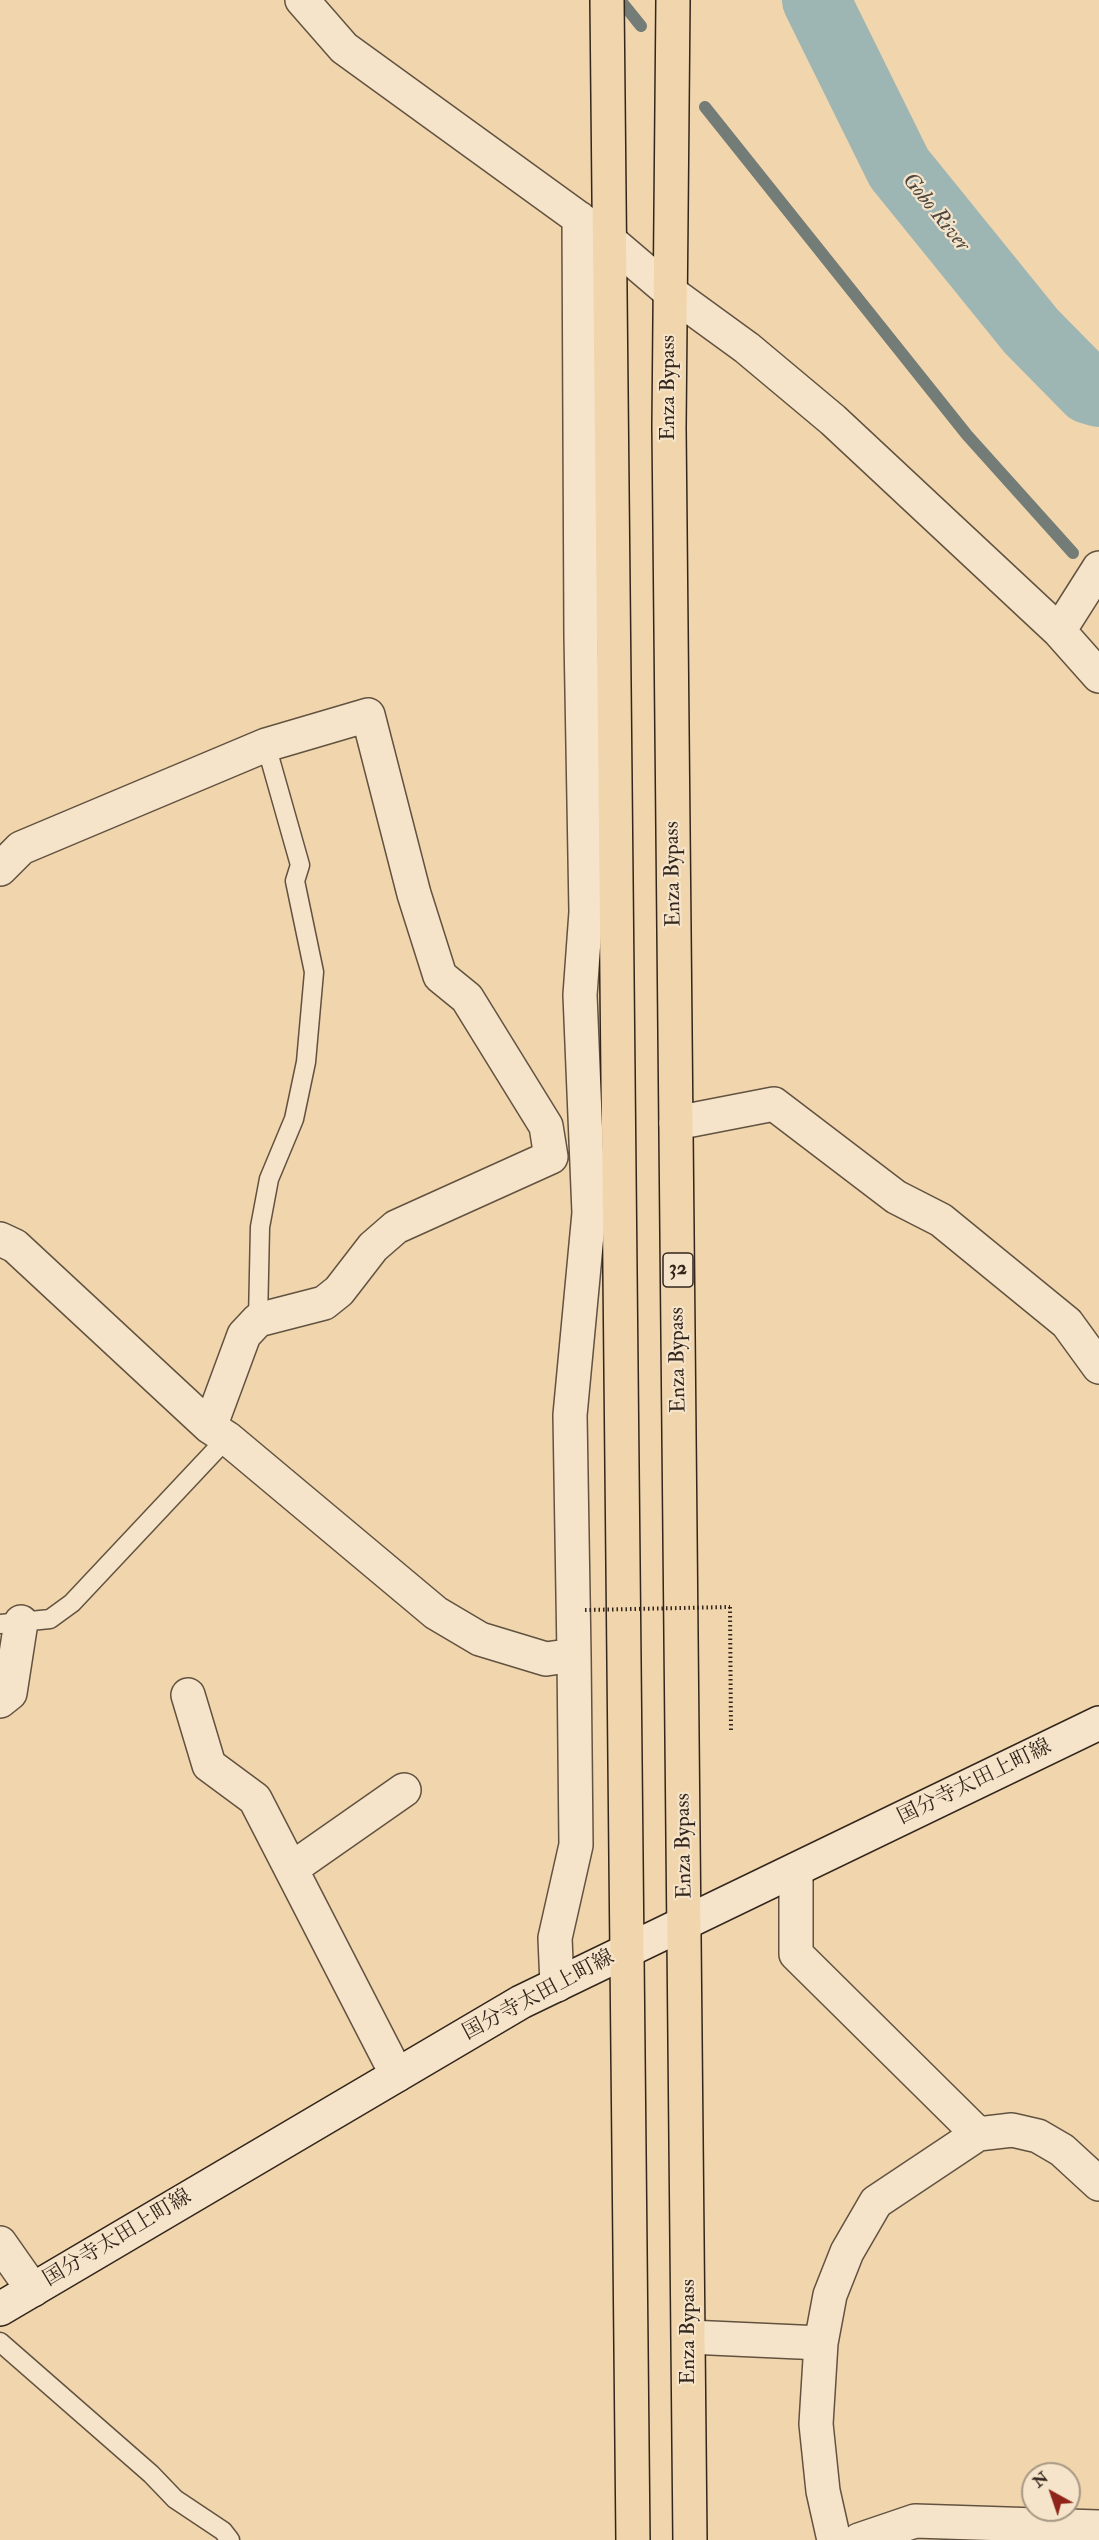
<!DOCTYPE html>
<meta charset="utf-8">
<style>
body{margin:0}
#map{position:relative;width:1099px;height:2540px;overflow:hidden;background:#f0d5ad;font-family:"IM FELL Double Pica",serif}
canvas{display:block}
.north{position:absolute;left:1021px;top:2462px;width:60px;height:60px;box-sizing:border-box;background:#f5e4ca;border:2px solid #a79884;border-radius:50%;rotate:320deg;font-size:16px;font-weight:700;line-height:24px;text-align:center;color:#33261c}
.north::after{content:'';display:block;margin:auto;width:21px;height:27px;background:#8f2418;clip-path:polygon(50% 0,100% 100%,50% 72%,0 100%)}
</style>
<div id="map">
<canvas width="1099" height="2540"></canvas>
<div class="north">N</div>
</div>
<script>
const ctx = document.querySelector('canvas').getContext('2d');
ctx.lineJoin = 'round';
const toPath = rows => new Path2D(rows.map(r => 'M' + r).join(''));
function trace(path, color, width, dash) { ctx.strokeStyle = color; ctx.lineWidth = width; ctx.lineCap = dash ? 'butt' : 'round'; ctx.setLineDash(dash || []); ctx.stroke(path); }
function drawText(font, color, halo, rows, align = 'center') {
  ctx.font = font + ' "IM FELL Double Pica","Noto Serif JP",serif'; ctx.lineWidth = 4.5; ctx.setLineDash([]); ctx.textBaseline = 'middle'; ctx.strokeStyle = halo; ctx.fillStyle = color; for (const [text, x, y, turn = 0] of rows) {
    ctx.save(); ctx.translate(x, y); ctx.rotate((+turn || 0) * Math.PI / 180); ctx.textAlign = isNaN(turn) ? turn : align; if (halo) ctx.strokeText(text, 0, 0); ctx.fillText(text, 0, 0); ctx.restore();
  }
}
const stream = toPath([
 [620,0,641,26],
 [705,107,967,435,1073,553]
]);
const river = toPath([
 [816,0,899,168,1031,331,1089,390,1099,393]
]);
const path = toPath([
 [730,1607,731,1732]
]);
const service = toPath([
 [258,1320,260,1227,269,1179,294,1119,306,1062,314,972,295,881,300,865,266,745],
 [0,1624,50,1619,72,1603,227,1438],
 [0,2342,151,2474,175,2499,223,2531,230,2540]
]);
const minor = toPath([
 [302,0,344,48,609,240,670,292,747,348,833,420,1059,631,1099,676],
 [1059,631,1099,568],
 [0,869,21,848,266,745,368,715,414,894,440,976,467,998,546,1126,551,1157,396,1227,373,1247,339,1291,324,1303,258,1320,244,1335,210,1427,227,1438,436,1613,480,1639,546,1659,574,1655,576,1845,555,1938,557,1985],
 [676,1123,774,1104,896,1197,941,1220,1067,1323,1099,1367],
 [0,1239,15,1246,210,1427],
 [574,1655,570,1415,589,1213,580,995,586,912,581,636,579,218],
 [188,1695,209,1765,255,1799,397,2075],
 [0,1701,10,1693,21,1622],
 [291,1869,404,1790],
 [796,1870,796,1954,978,2134,1012,2130,1038,2136,1062,2150,1099,2184],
 [0,2243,33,2290],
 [689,2337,821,2343],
 [834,2540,823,2491,816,2424,821,2343,830,2295,847,2252,876,2202,978,2134],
 [859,2540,915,2521,1099,2527]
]);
const secondary = toPath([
 [0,2309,521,2002,1099,1723]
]);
const trunk = toPath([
 [607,0,633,2540],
 [673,0,669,427,690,2540]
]);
const pathBridge = toPath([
 [585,1610,730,1607]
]);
const shields = [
 [678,1270,30]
];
const shieldNames = [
 ["32",678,1270]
];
const streetNames = [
 ["Enza Bypass",669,388,-90],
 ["Enza Bypass",674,874,-91],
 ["Enza Bypass",679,1360,-91],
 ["国分寺太田上町線",975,1783,-26],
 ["Enza Bypass",685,1846,-91],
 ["国分寺太田上町線",539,1996,-28],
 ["国分寺太田上町線",118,2239,-31],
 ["Enza Bypass",689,2332,-90]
];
const waterNames = [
 ["Gobo River",935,213,51]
];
trace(stream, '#737c77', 12);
trace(river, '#9db6b4', 68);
trace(service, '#625240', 21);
trace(minor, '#625240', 36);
trace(secondary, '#33261c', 36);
trace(trunk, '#33261c', 36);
trace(path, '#33261c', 4, [1.5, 3]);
trace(service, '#f5e4ca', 18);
trace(minor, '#f5e4ca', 33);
trace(secondary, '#f5e4ca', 33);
trace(trunk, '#f0d5ad', 33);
trace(pathBridge, '#33261c', 4, [1.5, 3]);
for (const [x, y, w] of shields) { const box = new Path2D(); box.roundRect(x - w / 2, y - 17, w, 34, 4.5); ctx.fillStyle = '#f5e4ca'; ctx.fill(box); trace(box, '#33261c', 1.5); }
drawText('bold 20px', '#33261c', null, shieldNames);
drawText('21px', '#33261c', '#f5e4ca', streetNames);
drawText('italic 22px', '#4e4a42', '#f5e4ca', waterNames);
</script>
